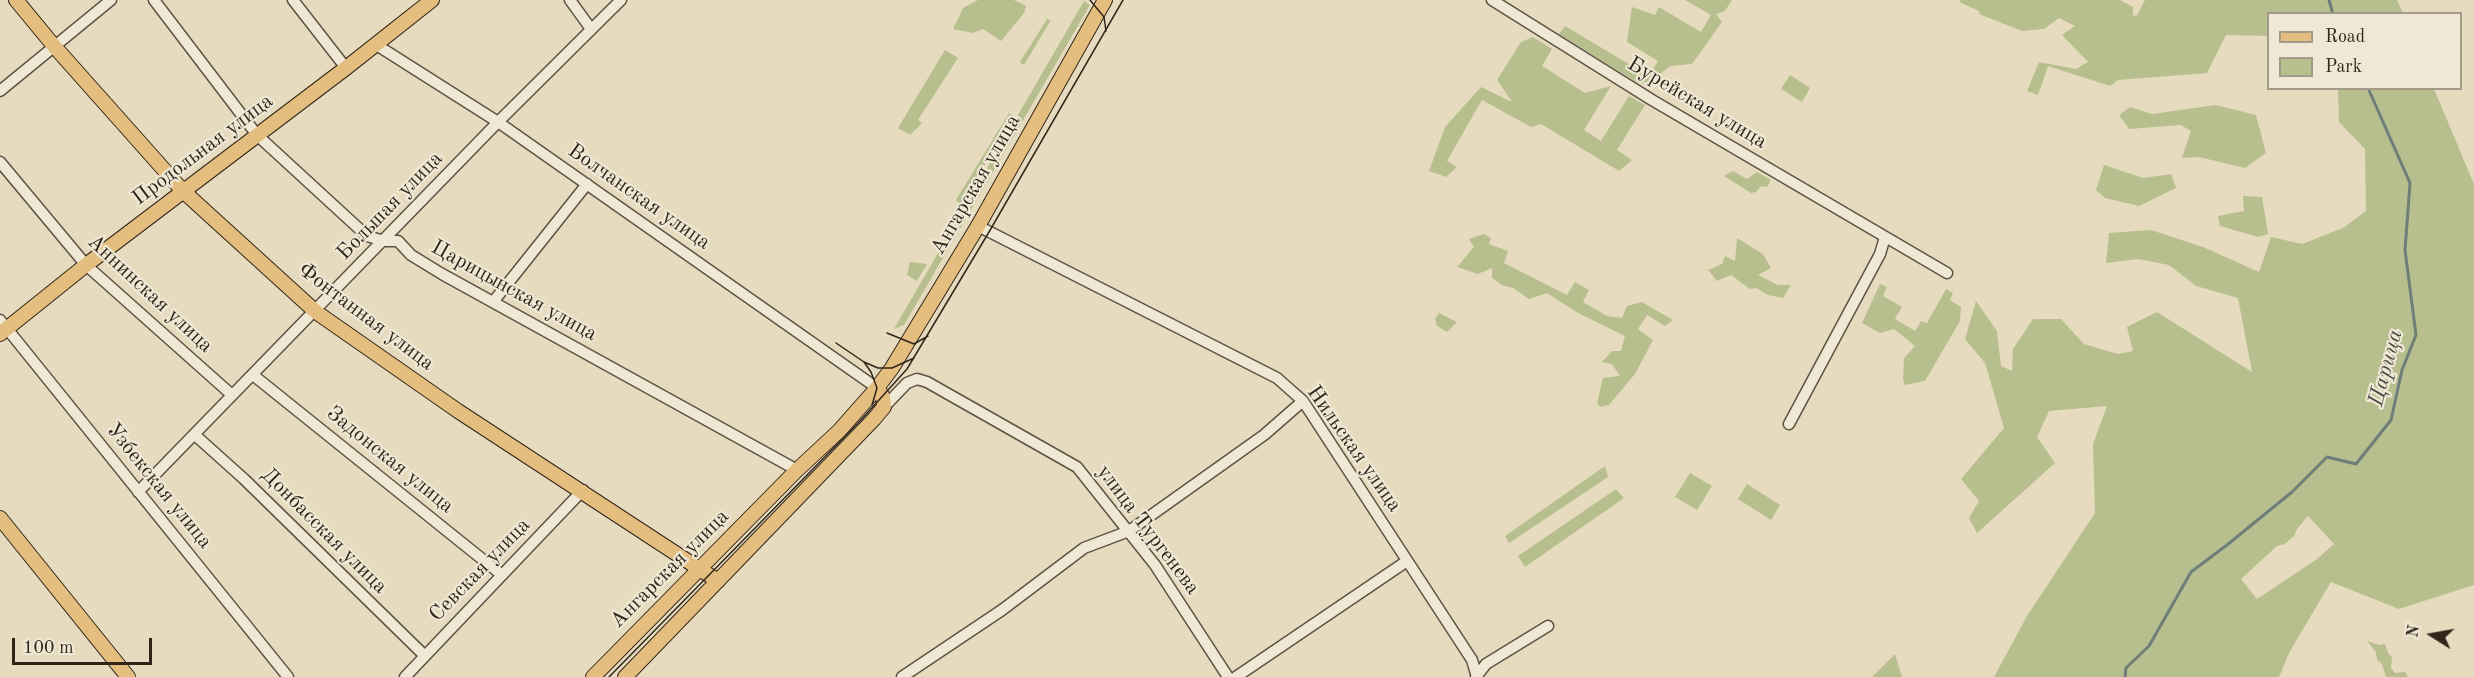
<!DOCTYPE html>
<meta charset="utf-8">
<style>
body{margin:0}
#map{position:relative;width:2474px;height:677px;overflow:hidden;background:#e6dbbe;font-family:"Old Standard TT",serif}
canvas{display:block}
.legend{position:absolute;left:2267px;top:12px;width:195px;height:78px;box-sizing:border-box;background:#efe8d5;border:2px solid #a39a8a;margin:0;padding:8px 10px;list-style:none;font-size:18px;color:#31251a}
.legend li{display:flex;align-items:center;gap:12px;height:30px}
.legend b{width:30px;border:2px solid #a39a8a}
.north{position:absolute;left:2402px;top:605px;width:60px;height:60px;-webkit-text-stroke:4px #efe8d5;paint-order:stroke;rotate:281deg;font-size:16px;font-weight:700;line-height:24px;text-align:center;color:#31251a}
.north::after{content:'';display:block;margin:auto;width:21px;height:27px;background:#31251a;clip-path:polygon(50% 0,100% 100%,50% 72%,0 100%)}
.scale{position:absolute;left:12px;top:638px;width:140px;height:27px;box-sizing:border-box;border:3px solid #31251a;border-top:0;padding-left:8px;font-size:18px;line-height:21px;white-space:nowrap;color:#31251a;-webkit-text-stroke:4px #efe8d5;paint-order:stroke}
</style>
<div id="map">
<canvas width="2474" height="677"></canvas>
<ul class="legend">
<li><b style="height:8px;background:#e3be7f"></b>Road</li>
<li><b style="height:16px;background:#b8bf8f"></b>Park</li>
</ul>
<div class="north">N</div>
<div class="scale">100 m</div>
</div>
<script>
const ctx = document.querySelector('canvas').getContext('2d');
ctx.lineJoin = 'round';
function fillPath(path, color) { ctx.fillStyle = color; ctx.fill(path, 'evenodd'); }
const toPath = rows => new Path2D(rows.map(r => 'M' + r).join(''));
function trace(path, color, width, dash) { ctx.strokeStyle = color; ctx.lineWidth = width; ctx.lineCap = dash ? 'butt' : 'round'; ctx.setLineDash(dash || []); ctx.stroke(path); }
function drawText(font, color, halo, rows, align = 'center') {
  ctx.font = font + ' "Old Standard TT",serif'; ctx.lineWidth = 4.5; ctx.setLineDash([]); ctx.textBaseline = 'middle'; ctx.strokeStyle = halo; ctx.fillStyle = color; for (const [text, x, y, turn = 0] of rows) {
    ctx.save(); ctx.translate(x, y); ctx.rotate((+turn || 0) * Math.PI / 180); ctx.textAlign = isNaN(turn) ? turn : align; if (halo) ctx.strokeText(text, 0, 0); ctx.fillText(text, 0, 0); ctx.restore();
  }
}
const green = toPath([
 [978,0,1014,0,1026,6,1024,13,1001,41,983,29,973,33,953,29,963,8],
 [1685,0,1732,0,1725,11,1716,14,1722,22,1692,64,1670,66,1651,82,1638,83,1559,34,1565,26,1649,76,1658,61,1627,42,1632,7,1655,15,1659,7,1701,32,1711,15],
 [1959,0,2120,0,2133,7,2133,16,2137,15,2145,0,2397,0,2403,13,2268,14,2268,36,2226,35,2207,73,2118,80,2110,86,2048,66,2038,95,2027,91,2039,62,2076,69,2088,62,2062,35,2075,26,2059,18,2044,29,2022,31,1979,14,1979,11,1961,3],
 [1084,1,1090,5,904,325,894,329],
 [1047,19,1051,20,1024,65,1020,62],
 [1533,37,1552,49,1542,66,1585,93,1611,86,1584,130,1601,141,1629,96,1645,105,1617,150,1632,160,1619,171,1541,124,1531,127,1482,100,1447,161,1457,167,1446,177,1429,171,1445,127,1481,87,1512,102,1497,80,1521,42],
 [945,50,958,58,918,120,922,123,910,135,898,128],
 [1790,75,1810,88,1802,102,1781,89],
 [2338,89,2434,89,2474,184,2474,585,2399,609,2331,582,2290,651,2279,677,1994,677,2027,616,2095,513,2093,444,2107,406,2049,411,2037,437,2055,463,1977,533,1969,518,1979,501,1961,479,2004,428,1985,363,1965,339,1976,301,1997,331,2001,366,2012,371,2013,349,2033,319,2061,319,2084,344,2118,354,2133,351,2127,327,2157,312,2252,372,2238,298,2196,286,2169,265,2138,259,2106,263,2109,233,2151,230,2203,247,2259,272,2271,237,2302,244,2343,228,2366,211,2365,149,2339,122],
 [2308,516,2334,544,2317,559,2257,599,2241,579,2277,546,2285,544,2294,536,2297,529],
 [2215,105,2256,115,2266,153,2245,168,2199,157,2182,158,2191,131,2181,125,2129,129,2119,115,2130,107,2152,114],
 [1009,113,1013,116,961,206,956,200],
 [2104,165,2143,178,2171,174,2176,188,2139,206,2105,198,2096,190],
 [1733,171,1747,179,1757,172,1771,180,1767,187,1761,186,1756,192,1751,193,1724,176],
 [2243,196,2262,197,2268,234,2258,237,2220,226,2218,216,2244,211],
 [1484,234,1491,238,1489,244,1508,251,1504,263,1567,295,1575,282,1589,290,1583,302,1607,316,1622,318,1627,306,1642,302,1673,320,1665,326,1647,315,1638,329,1653,340,1635,374,1609,405,1600,407,1597,403,1603,378,1620,376,1612,364,1602,362,1612,351,1621,351,1625,336,1578,313,1547,293,1529,299,1513,288,1502,285,1492,278,1492,268,1478,274,1457,267,1474,247,1469,239],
 [1737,238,1763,254,1771,268,1758,275,1778,285,1791,285,1783,298,1768,295,1756,288,1750,289,1731,275,1717,281,1708,270,1722,264,1725,256,1735,261],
 [910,262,927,264,917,281,907,275],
 [1880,284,1887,287,1883,296,1902,307,1895,319,1915,331,1921,321,1927,323,1946,289,1953,293,1950,300,1961,307,1960,321,1925,381,1905,385,1903,379,1904,358,1915,346,1894,329,1880,333,1862,323],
 [1439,313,1457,322,1447,332,1437,326,1435,319],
 [1605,466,1608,477,1509,543,1505,536],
 [1690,473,1712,486,1697,510,1675,497],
 [1747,484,1780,505,1771,520,1738,499],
 [1616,489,1624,498,1525,567,1518,556],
 [2367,641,2379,645,2385,644,2388,653,2392,657,2391,668,2395,673,2405,672,2408,677,2386,677,2382,664,2377,660,2376,652],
 [1895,654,1902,677,1872,677]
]);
const stream = toPath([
 [2329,0,2333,14],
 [2125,677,2126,668,2149,646,2191,572,2227,545,2292,492,2327,457,2356,464,2391,420,2402,370,2416,335,2405,250,2410,183,2368,88]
]);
const minor = toPath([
 [154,0,257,135,367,236,384,241,398,241,411,255,442,274,797,470],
 [293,0,346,68],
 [570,0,591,29],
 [1492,0,1652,100,1947,273],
 [375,44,498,122,877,388],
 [0,91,111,0],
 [0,162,86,265,232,395],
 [978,226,1277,378,1303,401,1472,660,1477,677],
 [493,302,587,184],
 [0,320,288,677],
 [253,375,502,575],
 [884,407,907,383,917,379,927,382,1077,467,1155,565,1228,677],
 [1789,424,1880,254,1885,237],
 [195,435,244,479,425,656],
 [138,492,498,122,621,0],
 [405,677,583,490],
 [902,677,1002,610,1084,548,1129,531,1264,435,1303,401],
 [1236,677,1407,561],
 [1476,677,1486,664,1548,626]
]);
const major = toPath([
 [16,0,54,46,183,191,316,312,458,411,718,581],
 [0,334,86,265,346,68,432,0],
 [0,518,128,677],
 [593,677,797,470,839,431,877,388,892,368,978,226,1105,0],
 [625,677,874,419,884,407,883,397,877,388]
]);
const tram = toPath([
 [1090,0,1104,17,1106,31],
 [887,333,914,344,928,336],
 [836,343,864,362,871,372,877,388,872,405],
 [864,362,878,368,892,368,914,358],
 [609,677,860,421,907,369,989,232,1123,0]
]);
const streetNames = [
 ["Бурейская улица",1697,103,31],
 ["Продольная улица",203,150,-37],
 ["Ангарская улица",976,185,-60],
 ["Волчанская улица",639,197,35],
 ["Большая улица",390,206,-46],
 ["Царицынская улица",514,291,29],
 ["Аннинская улица",150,294,43],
 ["Фонтанная улица",366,317,37],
 ["Нильская улица",1354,449,55],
 ["Задонская улица",390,460,39],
 ["Узбекская улица",159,486,51],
 ["улица Тургенева",1148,530,53],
 ["Донбасская улица",324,531,45],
 ["Ангарская улица",670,569,-45],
 ["Севская улица",480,570,-46]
];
const waterNames = [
 ["Царица",2386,368,-75]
];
fillPath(green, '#b8bf8f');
trace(stream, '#6e7e78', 3);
trace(minor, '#5e5243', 13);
trace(major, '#31251a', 16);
trace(minor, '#efe8d5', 10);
trace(major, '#e3be7f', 14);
trace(tram, '#31251a', 1.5);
drawText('21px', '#31251a', '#efe8d5', streetNames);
drawText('italic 22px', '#4a4a41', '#efe8d5', waterNames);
</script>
